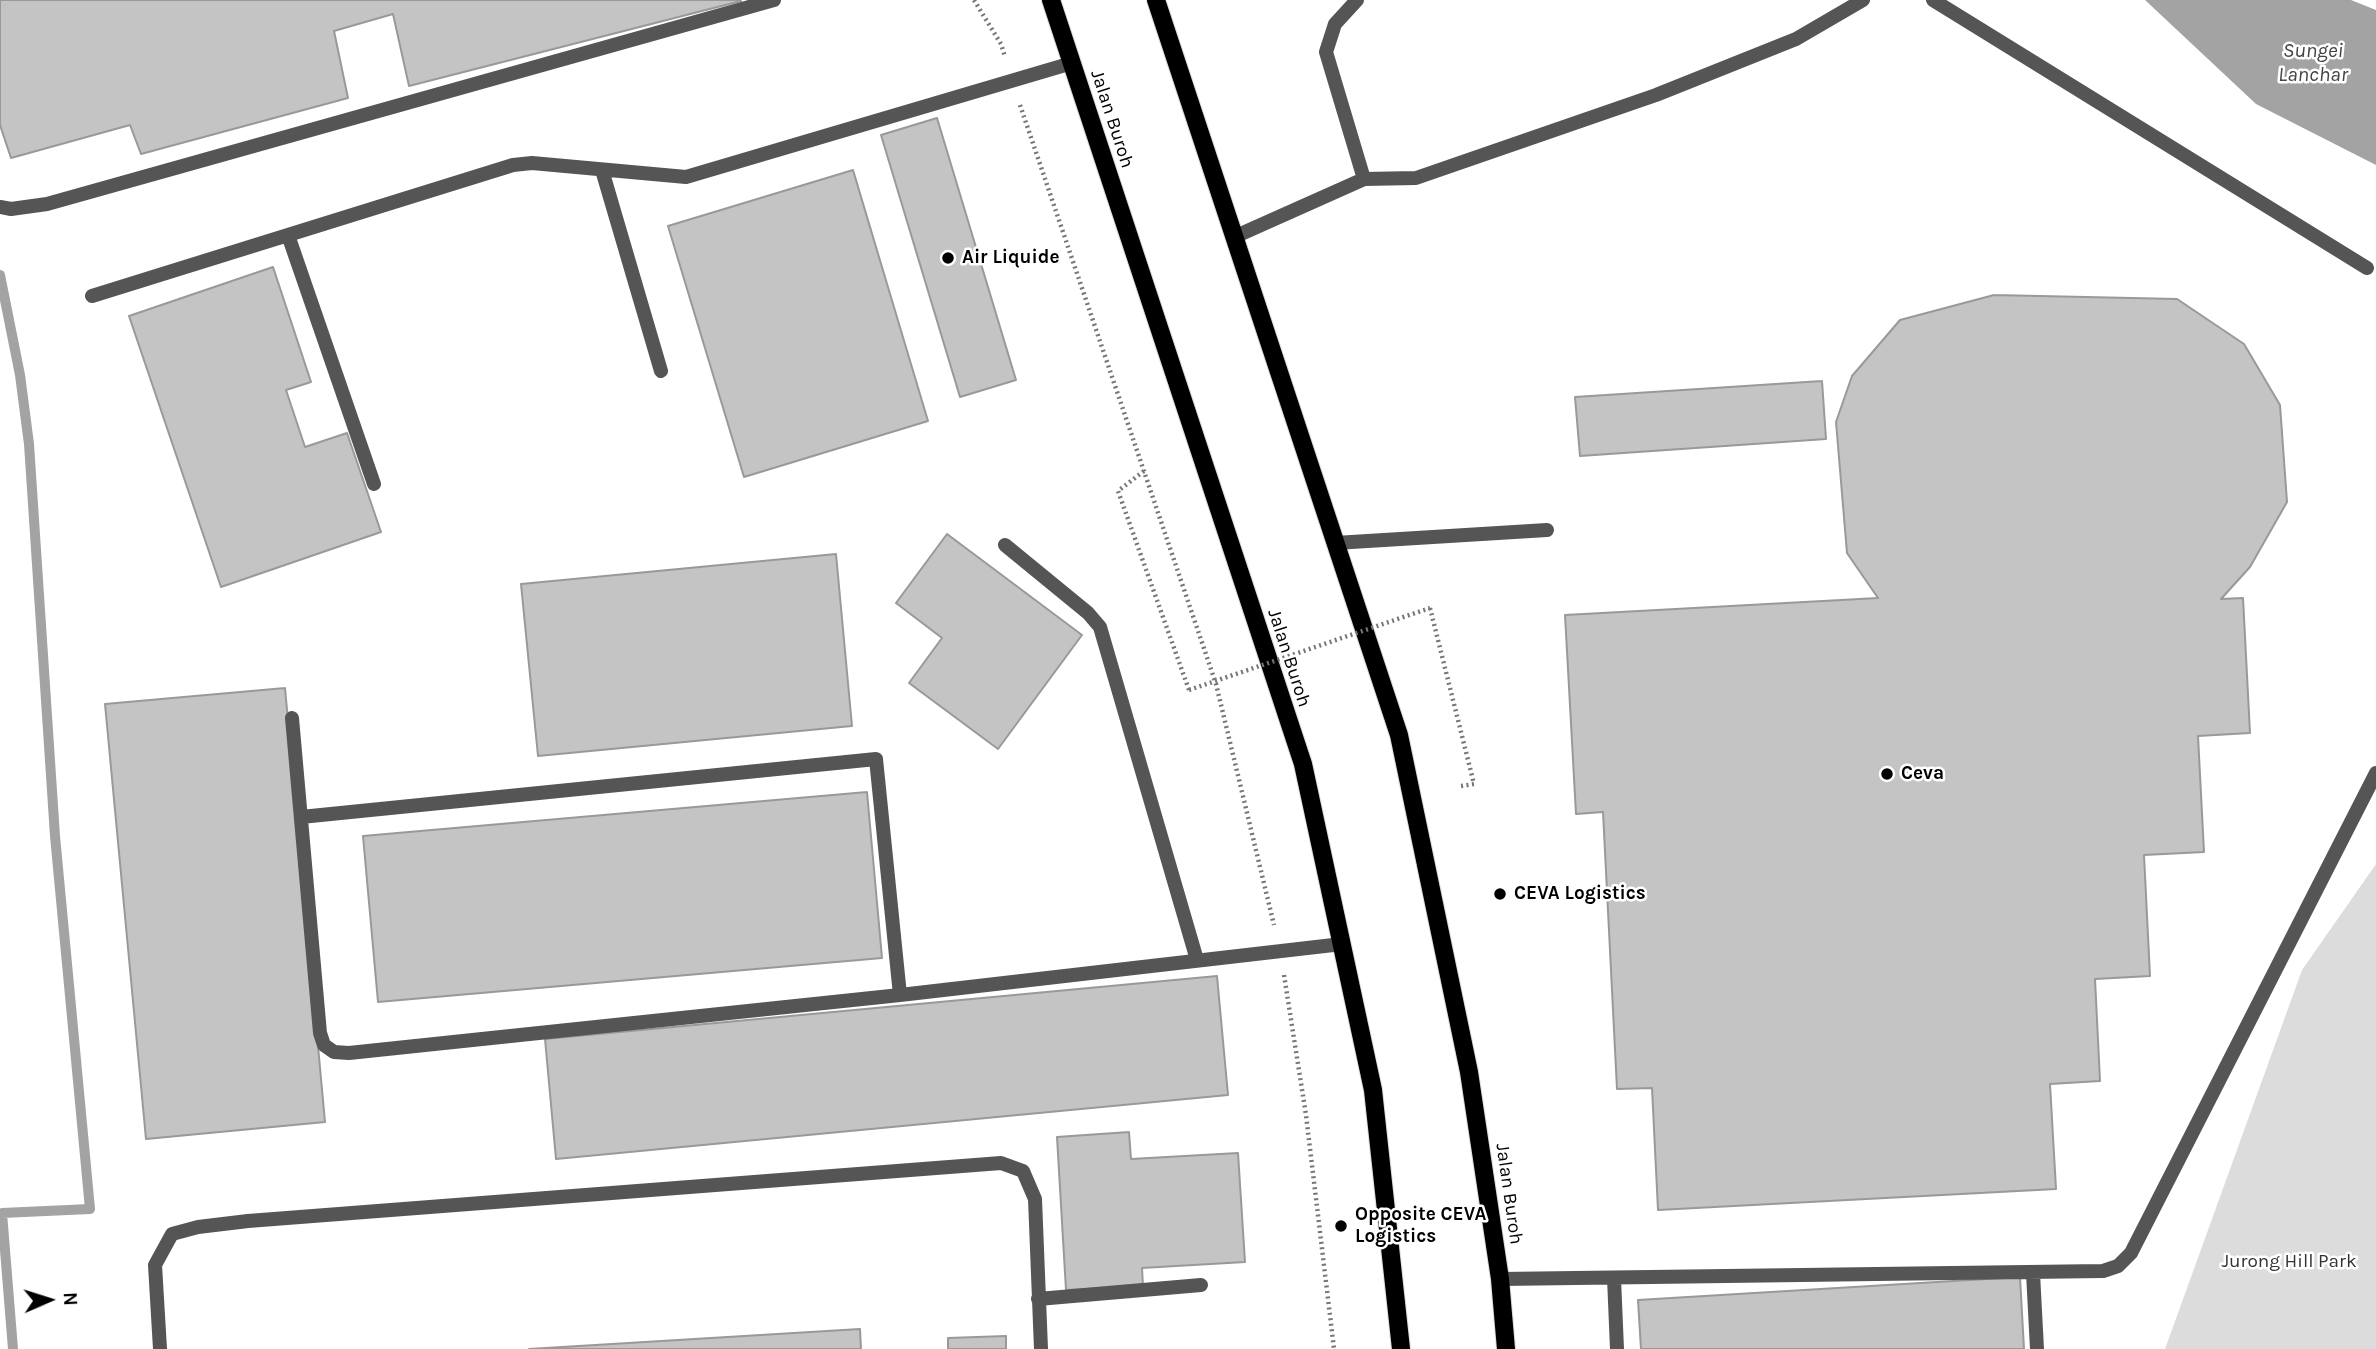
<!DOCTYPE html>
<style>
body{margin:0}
#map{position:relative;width:2376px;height:1349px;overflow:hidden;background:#fff;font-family:Karla,sans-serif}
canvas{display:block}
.north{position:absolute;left:14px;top:1265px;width:70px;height:70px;-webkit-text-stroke:5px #fff;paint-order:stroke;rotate:87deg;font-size:19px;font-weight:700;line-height:28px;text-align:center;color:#000}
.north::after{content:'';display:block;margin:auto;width:24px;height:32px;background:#000;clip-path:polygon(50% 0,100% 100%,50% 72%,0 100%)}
</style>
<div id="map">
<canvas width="2376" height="1349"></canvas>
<div class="north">N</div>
</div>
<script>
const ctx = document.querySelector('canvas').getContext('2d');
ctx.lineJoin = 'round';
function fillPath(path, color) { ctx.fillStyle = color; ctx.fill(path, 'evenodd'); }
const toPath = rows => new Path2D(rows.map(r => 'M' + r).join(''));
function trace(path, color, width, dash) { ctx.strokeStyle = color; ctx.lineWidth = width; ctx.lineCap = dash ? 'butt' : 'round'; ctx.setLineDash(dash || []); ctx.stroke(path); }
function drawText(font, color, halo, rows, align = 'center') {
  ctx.font = font + ' Karla,sans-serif'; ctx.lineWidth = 5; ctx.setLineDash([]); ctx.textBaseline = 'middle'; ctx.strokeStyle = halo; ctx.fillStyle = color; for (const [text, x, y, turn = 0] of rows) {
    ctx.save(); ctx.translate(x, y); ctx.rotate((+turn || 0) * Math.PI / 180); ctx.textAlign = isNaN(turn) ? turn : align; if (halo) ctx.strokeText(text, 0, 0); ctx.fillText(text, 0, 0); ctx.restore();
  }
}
const green = toPath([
 [2376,864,2376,1349,2165,1349,2302,970]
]);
const water = toPath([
 [2145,0,2351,0,2376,10,2376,165,2256,104]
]);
const stream = toPath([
 [0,275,20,375,29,444,55,836,90,1209,2,1213,13,1349]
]);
const building = toPath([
 [0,0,740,0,741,1,409,86,393,14,334,31,348,98,141,154,130,125,11,158,0,125,0,0],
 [937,118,1016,380,960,397,881,135,937,118],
 [853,170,928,421,744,477,668,226,853,170],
 [273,267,311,382,286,390,305,447,347,433,381,532,221,587,129,316,273,267],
 [1994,295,2177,299,2244,344,2280,405,2287,502,2250,567,2221,599,2243,598,2250,733,2198,736,2204,852,2144,855,2150,976,2095,979,2100,1081,2050,1084,2056,1189,1658,1210,1652,1088,1617,1089,1603,812,1576,814,1565,615,1878,598,1847,553,1836,422,1852,376,1900,320,1994,295],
 [1822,381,1826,439,1580,456,1575,397,1822,381],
 [947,534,1082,635,998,749,909,683,942,638,896,603,947,534],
 [836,554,852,726,538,756,521,584,836,554],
 [285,688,325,1122,146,1139,105,704,285,688],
 [867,792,882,958,378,1002,363,836,867,792],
 [1217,976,1228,1095,556,1159,545,1039,1217,976],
 [1129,1132,1131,1159,1238,1153,1245,1262,1142,1268,1143,1286,1066,1290,1057,1137,1129,1132],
 [2020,1277,2024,1349,1641,1349,1638,1300,2020,1277],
 [860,1329,861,1349,529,1349,860,1329],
 [1006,1336,1006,1349,948,1349,948,1338,1006,1336]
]);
const path = toPath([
 [974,0,1001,44,1005,57],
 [1020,105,1216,684,1274,925],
 [1144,471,1118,491,1189,690],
 [1430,608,1474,784,1461,786],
 [1284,975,1306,1115,1334,1349]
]);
const lane = toPath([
 [1933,0,2367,268],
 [602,170,661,371],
 [1364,179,1416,178,1656,95,1796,39,1863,0],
 [0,207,11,209,47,204,774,0],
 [288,235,374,484],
 [1234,237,1364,179,1326,52,1335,24,1357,0],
 [92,296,513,165,532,163,686,177,1072,63],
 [1335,543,1547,530],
 [1005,545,1088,613,1100,627,1197,960],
 [292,718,320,1033,324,1045,334,1052,349,1053,900,995,1342,944],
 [301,817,876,759,900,995],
 [2033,1273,2037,1349],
 [1614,1278,1617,1349],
 [1500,1279,2103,1271,2118,1266,2131,1253,2376,773],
 [1038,1299,1201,1285],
 [160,1349,155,1265,172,1234,198,1227,248,1221,1001,1163,1023,1171,1035,1199,1041,1349]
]);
const primary = toPath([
 [1051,0,1303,764,1373,1090,1401,1349],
 [1156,0,1399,735,1469,1072,1500,1279,1506,1349]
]);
const pathBridge = toPath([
 [1189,690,1430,608]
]);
const markers = [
 [948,258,7,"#000"],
 [1887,774,7,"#000"],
 [1500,894,7,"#000"],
 [1341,1226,7,"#000"]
];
const streetNames = [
 ["Jalan Buroh",1112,119,72],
 ["Jalan Buroh",1289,658,72],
 ["Jalan Buroh",1509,1194,82]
];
const poiNames = [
 ["Air Liquide",962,258],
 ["Ceva",1901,774],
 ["CEVA Logistics",1514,894],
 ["Opposite CEVA",1355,1215],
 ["Logistics",1355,1237]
];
const parkNames = [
 ["Jurong Hill Park",2289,1262]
];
const waterNames = [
 ["Sungei",2313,51],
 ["Lanchar",2313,75]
];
fillPath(green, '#dcdcdc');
fillPath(water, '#a3a3a3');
trace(stream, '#a3a3a3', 10);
fillPath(building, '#c4c4c4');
trace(building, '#999', 2);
trace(primary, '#dbdbdb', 20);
trace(path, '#777', 4.5, [2, 3.5]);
trace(lane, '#555', 14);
trace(primary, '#000', 18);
trace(pathBridge, '#777', 4.5, [2, 3.5]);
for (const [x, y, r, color] of markers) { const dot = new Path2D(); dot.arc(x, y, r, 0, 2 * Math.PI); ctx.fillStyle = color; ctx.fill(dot); trace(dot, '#fff', 2.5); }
drawText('19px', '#000', '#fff', streetNames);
drawText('bold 19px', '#000', '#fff', poiNames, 'left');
drawText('19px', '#333', '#fff', parkNames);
drawText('italic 21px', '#444', '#fff', waterNames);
</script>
